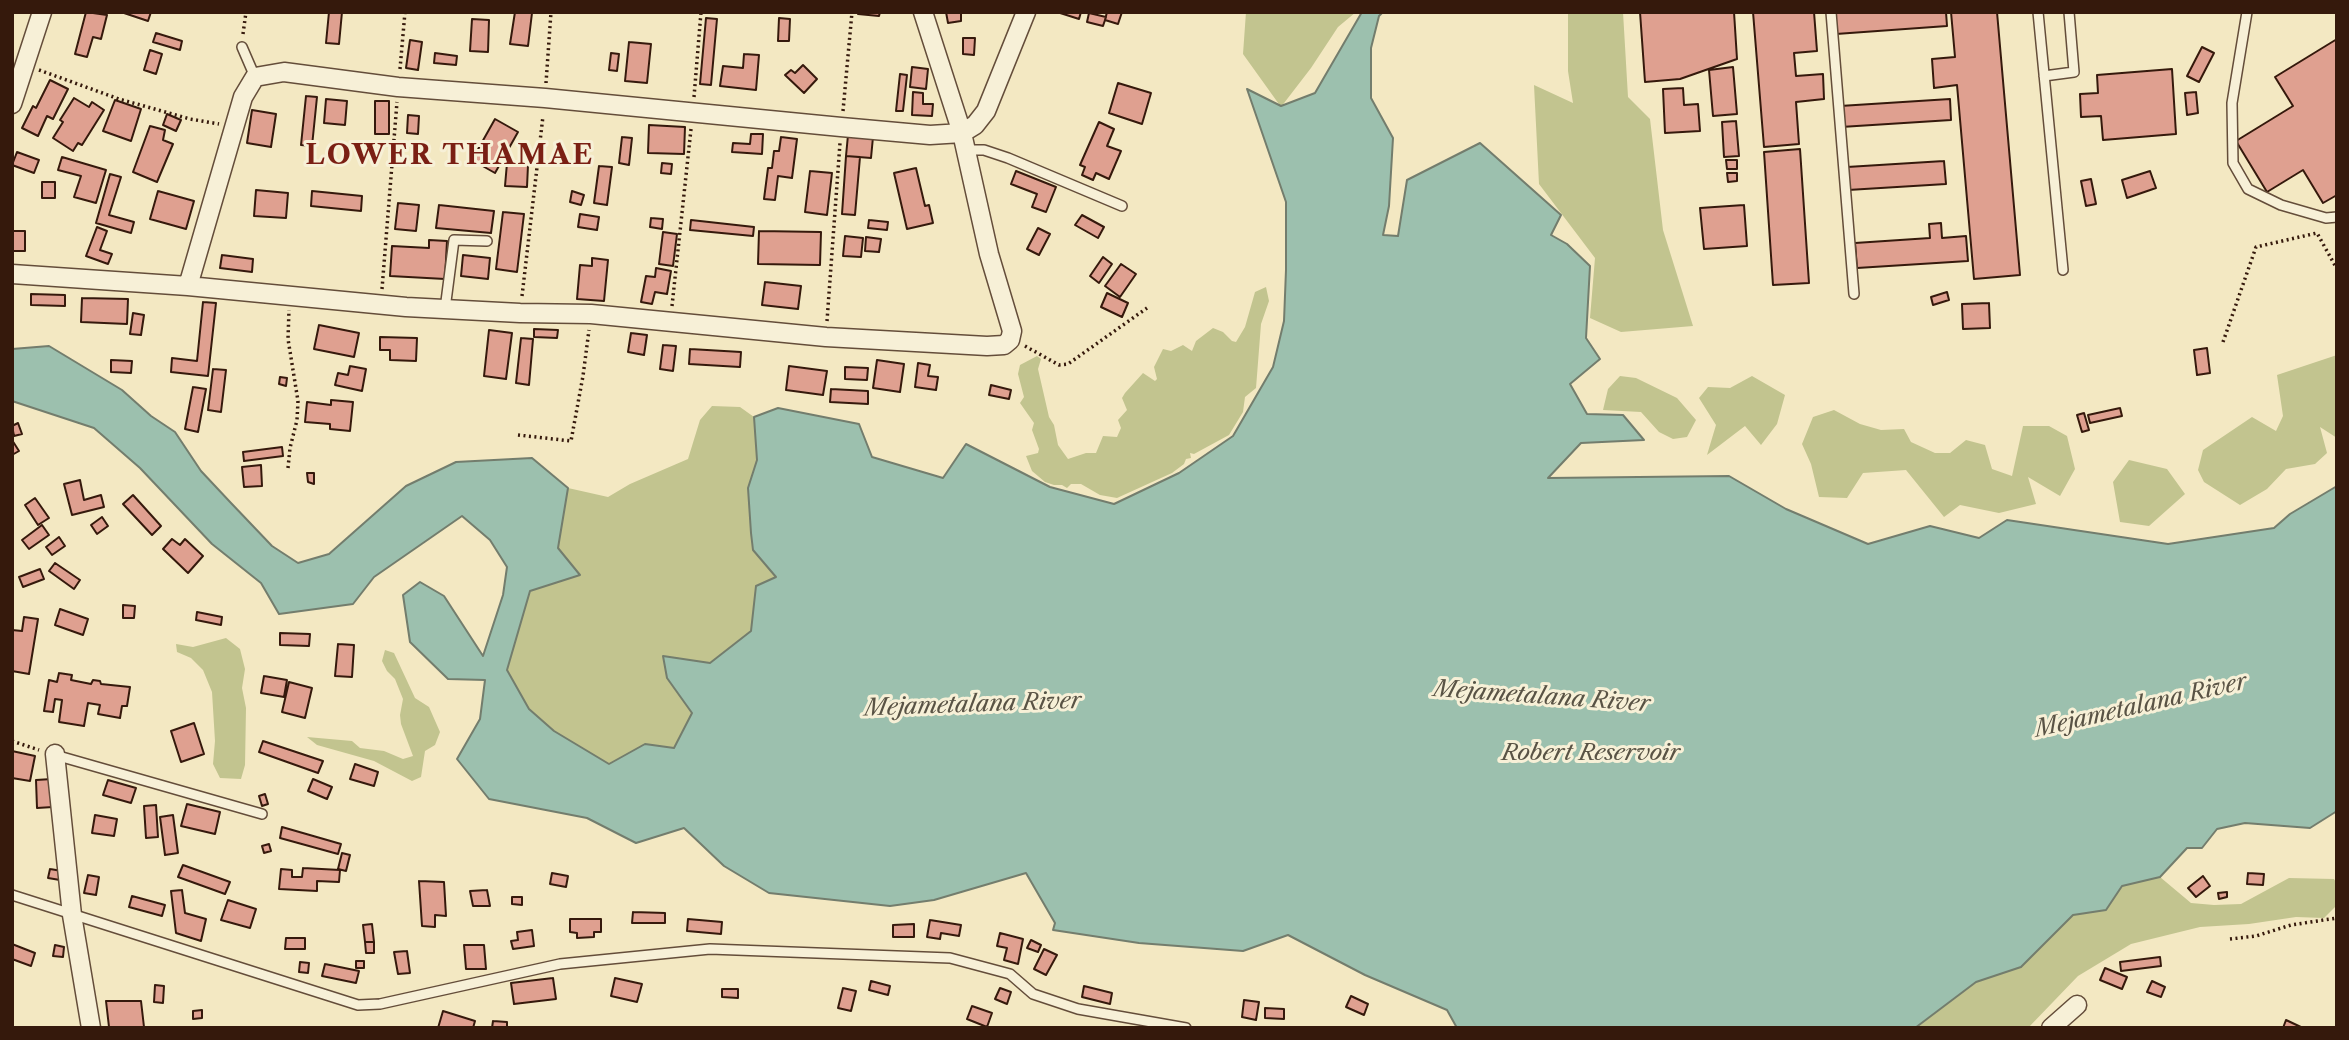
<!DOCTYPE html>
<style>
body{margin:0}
#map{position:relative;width:2349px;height:1040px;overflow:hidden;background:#f3e8c2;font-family:"Libre Caslon Text",serif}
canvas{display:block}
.frame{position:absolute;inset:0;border:14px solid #35190c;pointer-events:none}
</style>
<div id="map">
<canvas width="2349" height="1040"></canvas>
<div class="frame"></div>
</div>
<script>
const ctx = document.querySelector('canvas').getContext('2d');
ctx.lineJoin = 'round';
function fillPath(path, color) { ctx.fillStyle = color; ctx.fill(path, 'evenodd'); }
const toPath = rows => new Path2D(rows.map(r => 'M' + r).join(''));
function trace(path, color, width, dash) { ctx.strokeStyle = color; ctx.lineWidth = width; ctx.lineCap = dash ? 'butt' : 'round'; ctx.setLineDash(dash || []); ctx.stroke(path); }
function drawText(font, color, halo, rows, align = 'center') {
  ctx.font = font + ' "Libre Caslon Text",serif'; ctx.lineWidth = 6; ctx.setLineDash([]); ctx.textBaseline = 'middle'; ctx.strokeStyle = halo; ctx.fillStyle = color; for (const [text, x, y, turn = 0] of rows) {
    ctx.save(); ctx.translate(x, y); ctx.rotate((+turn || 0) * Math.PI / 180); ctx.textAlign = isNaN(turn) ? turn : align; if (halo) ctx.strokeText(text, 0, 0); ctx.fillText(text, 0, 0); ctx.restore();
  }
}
const green = toPath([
 [1246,12,1356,12,1338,27,1311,68,1281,107,1243,54],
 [1568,12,1623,12,1628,97,1650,119,1663,230,1693,326,1621,332,1590,318,1595,258,1539,184,1534,85,1573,103,1568,71],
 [1266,287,1269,301,1261,324,1256,388,1245,397,1243,412,1229,435,1194,454,1190,453,1191,458,1186,459,1184,464,1172,473,1117,498,1100,495,1081,484,1071,484,1067,488,1062,485,1054,485,1045,482,1032,471,1026,456,1038,453,1039,449,1032,430,1034,423,1020,403,1024,397,1018,374,1020,365,1037,356,1041,359,1038,369,1049,417,1054,425,1058,445,1068,459,1086,453,1096,453,1103,436,1117,437,1121,428,1118,420,1127,410,1122,398,1125,393,1143,373,1155,381,1157,379,1154,367,1163,349,1171,351,1183,345,1192,351,1196,341,1213,328,1223,332,1232,341,1236,342,1245,327,1255,292],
 [2337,355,2337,438,2320,427,2327,453,2315,464,2286,469,2267,489,2240,505,2204,482,2198,470,2203,450,2252,417,2276,431,2283,416,2277,375],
 [1620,376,1636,378,1677,398,1696,420,1687,437,1673,439,1659,432,1641,412,1603,410,1608,389],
 [1752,376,1785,395,1777,424,1761,445,1745,426,1707,455,1716,425,1699,398,1708,387,1730,388],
 [712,406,740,407,754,417,757,460,748,488,753,550,776,577,756,586,751,631,710,663,663,656,667,678,693,713,674,748,645,744,609,764,554,731,529,709,507,670,530,591,558,548,568,488,608,497,630,484,688,459,700,420],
 [1834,410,1860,424,1881,430,1904,429,1911,442,1935,453,1950,453,1966,440,1985,445,1992,469,2012,476,2023,426,2049,426,2067,436,2075,469,2060,496,2028,477,2036,504,1999,513,1960,505,1944,517,1906,470,1863,473,1847,498,1819,497,1811,464,1802,444,1813,417],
 [2129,460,2167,469,2185,494,2149,526,2120,522,2113,482],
 [226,638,240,649,245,669,242,688,246,708,245,765,241,779,220,778,213,764,215,741,212,692,203,670,191,658,177,652,176,644,193,647],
 [385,650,394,653,415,698,429,707,440,732,435,745,425,751,421,777,412,781,374,761,317,745,307,737,352,741,360,748,384,751,403,759,413,756,401,724,400,715,403,699,395,679,387,671,382,661],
 [2160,877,2191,903,2214,905,2241,904,2289,878,2334,879,2337,884,2337,905,2324,918,2296,917,2249,924,2200,927,2131,944,2078,976,2028,1028,1915,1028,1976,982,2021,967,2073,915,2106,910,2122,886]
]);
const water = toPath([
 [1362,12,1383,12,1379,16,1371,48,1371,98,1393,138,1389,206,1383,235,1398,236,1407,180,1480,143,1561,215,1551,235,1567,244,1590,266,1586,338,1600,359,1570,384,1587,414,1623,415,1644,440,1581,443,1548,478,1729,476,1786,509,1868,544,1930,526,1979,538,2007,520,2168,544,2274,528,2290,514,2337,486,2337,811,2310,828,2245,823,2217,829,2202,848,2187,848,2160,877,2122,886,2106,910,2073,915,2021,967,1976,982,1915,1028,1457,1028,1447,1010,1365,975,1288,935,1243,951,1139,943,1053,930,1055,923,1026,873,934,900,890,906,769,893,724,866,684,828,636,843,587,818,489,799,457,759,480,719,485,680,448,679,410,642,403,595,420,582,444,596,483,656,503,595,507,567,490,540,462,516,374,577,353,604,279,614,261,583,212,544,140,468,94,428,12,401,12,349,49,346,122,390,151,416,175,432,201,471,231,503,272,546,298,563,329,554,406,486,456,462,532,458,568,488,558,548,580,575,530,591,507,670,529,709,554,731,609,764,645,744,674,748,692,713,667,678,663,656,710,663,751,631,756,586,776,577,753,550,751,533,748,488,757,460,754,417,778,408,859,424,872,457,943,478,966,444,1050,487,1114,504,1179,473,1233,436,1273,367,1284,321,1286,270,1286,202,1247,89,1281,106,1315,93,1362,12]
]);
const building = toPath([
 [86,12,107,15,101,39,93,37,87,57,75,54,86,12],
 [121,12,151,12,148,21,121,12],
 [329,12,342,12,339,44,326,43,329,12],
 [515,12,532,13,528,46,510,44,515,12],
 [858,12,880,12,879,16,858,14,858,12],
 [946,12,961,12,961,21,948,23,946,12],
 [1057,12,1081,12,1079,19,1057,12],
 [1107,12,1122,12,1118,24,1105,20,1107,12],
 [1640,12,1734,12,1737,59,1680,79,1645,82,1640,12],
 [1753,12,1814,12,1817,51,1794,53,1796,76,1823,74,1824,99,1796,102,1799,144,1764,147,1753,12],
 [1834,12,1946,12,1947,26,1836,34,1834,12],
 [1951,12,1997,12,2020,275,1974,279,1957,85,1934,88,1932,59,1955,57,1951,12],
 [1089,13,1106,17,1103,26,1087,22,1089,13],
 [706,18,717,19,711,85,700,84,706,18],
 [779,18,790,19,789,41,778,41,779,18],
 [472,19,489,20,488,52,470,51,472,19],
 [156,33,182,41,180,50,153,42,156,33],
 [963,38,975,38,974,55,963,54,963,38],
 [2337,39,2337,195,2323,203,2303,170,2267,192,2236,141,2293,106,2275,77,2337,39],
 [410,40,422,42,418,70,406,68,410,40],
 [629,42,651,44,647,83,625,81,629,42],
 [2202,47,2214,53,2199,82,2187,76,2202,47],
 [150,50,162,54,156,74,144,70,150,50],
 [435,53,457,56,456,65,434,63,435,53],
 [611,53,619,54,617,71,609,70,611,53],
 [744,54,759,55,756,90,720,86,723,66,743,68,744,54],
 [803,65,817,79,804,93,785,75,791,70,795,73,803,65],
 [912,67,928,69,926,89,910,87,912,67],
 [1733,67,1737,114,1713,116,1709,70,1733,67],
 [2172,69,2176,134,2103,140,2101,116,2081,117,2080,94,2098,93,2097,75,2172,69],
 [900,74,907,75,903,111,896,111,900,74],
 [50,80,68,89,53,119,47,116,38,136,22,128,33,106,36,108,50,80],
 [1118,83,1151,93,1142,124,1109,113,1118,83],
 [1683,88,1684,105,1698,104,1700,131,1665,133,1663,89,1683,88],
 [913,92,923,93,923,104,933,104,932,116,912,115,913,92],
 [2196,92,2198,113,2187,115,2185,93,2196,92],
 [306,96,317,97,312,146,301,145,306,96],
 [74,98,89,107,92,102,104,110,82,145,78,143,73,151,53,138,63,122,60,120,74,98],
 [326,99,347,101,345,125,324,123,326,99],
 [1950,99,1951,120,1841,127,1840,106,1950,99],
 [115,100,141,109,131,141,103,131,115,100],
 [375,101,389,101,389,134,375,134,375,101],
 [252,110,276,114,271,147,247,143,252,110],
 [167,114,181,120,176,131,163,125,167,114],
 [408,115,419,116,418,134,407,133,408,115],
 [495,119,518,132,495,173,472,160,495,119],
 [1736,121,1739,156,1724,157,1722,122,1736,121],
 [1099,122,1114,129,1107,146,1121,151,1109,179,1096,173,1093,180,1082,175,1085,167,1080,165,1099,122],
 [649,125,685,127,684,154,648,153,649,125],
 [150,126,165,130,163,140,173,144,157,182,133,172,150,126],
 [751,134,763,134,762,154,732,152,733,143,750,144,751,134],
 [848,135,873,137,871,158,846,156,848,135],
 [622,137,632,138,629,165,619,163,622,137],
 [781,137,797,139,792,178,778,176,775,200,764,199,768,168,772,168,774,151,779,151,781,137],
 [1800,149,1809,283,1773,285,1764,152,1800,149],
 [17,152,39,160,34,173,12,165,17,152],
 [846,156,860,157,855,215,842,214,846,156],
 [62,157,106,170,96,203,74,197,81,176,58,170,62,157],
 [1726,160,1737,160,1737,169,1727,169,1726,160],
 [1944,161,1946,184,1848,190,1847,167,1944,161],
 [507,163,528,165,527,187,505,186,507,163],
 [662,163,672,164,671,174,661,173,662,163],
 [599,166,612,167,607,205,594,203,599,166],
 [916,168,925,206,929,205,933,223,907,229,894,173,916,168],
 [810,171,832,173,827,215,805,212,810,171],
 [1016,171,1056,187,1046,212,1032,207,1037,194,1011,184,1016,171],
 [2150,171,2156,188,2127,198,2122,180,2150,171],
 [1727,173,1737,173,1737,181,1728,182,1727,173],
 [110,174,121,177,109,215,134,222,131,233,96,223,110,174],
 [2091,179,2096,204,2086,206,2081,181,2091,179],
 [42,182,55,182,55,198,42,198,42,182],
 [256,190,288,193,286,218,254,216,256,190],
 [158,191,194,201,186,229,150,219,158,191],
 [312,191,362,196,361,211,311,206,312,191],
 [572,191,584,195,581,205,570,202,572,191],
 [398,203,419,205,416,231,395,229,398,203],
 [439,205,494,211,491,233,436,228,439,205],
 [1744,205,1747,246,1704,249,1700,208,1744,205],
 [503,212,524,214,517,272,496,269,503,212],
 [580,214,599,217,597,230,578,227,580,214],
 [1082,215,1104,227,1098,238,1075,225,1082,215],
 [651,218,663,219,662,229,650,227,651,218],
 [691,220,754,227,753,236,690,230,691,220],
 [869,220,888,222,887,230,868,228,869,220],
 [1941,223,1942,238,1966,236,1968,261,1857,268,1855,243,1930,238,1929,224,1941,223],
 [97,227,107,231,100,250,112,254,108,264,86,256,97,227],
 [1038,228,1050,234,1039,255,1027,249,1038,228],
 [12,231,25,231,25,251,12,251,12,231],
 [759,231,821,232,820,265,758,264,759,231],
 [663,232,677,234,673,266,659,264,663,232],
 [845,236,863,238,861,257,843,256,845,236],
 [866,237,881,239,879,252,865,251,866,237],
 [429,240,447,241,445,279,390,276,392,246,429,248,429,240],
 [222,255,253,259,252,272,220,268,222,255],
 [463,255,490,258,488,279,461,276,463,255],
 [1103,257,1112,264,1099,283,1090,276,1103,257],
 [592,258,608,260,604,301,577,299,580,265,592,266,592,258],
 [1121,264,1136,274,1120,297,1105,286,1121,264],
 [656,268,671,271,667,294,655,292,652,304,641,302,646,276,655,277,656,268],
 [765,282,801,286,798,309,762,305,765,282],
 [1947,292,1949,300,1933,305,1931,297,1947,292],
 [1107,293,1128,303,1122,317,1101,307,1107,293],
 [31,294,65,295,65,306,31,305,31,294],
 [82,298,128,299,127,324,81,322,82,298],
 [203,302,216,303,208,376,171,372,172,358,197,361,203,302],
 [1989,303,1990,328,1963,329,1962,304,1989,303],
 [133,313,144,315,141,335,130,334,133,313],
 [319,325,359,333,354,357,314,349,319,325],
 [534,329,558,330,557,338,534,337,534,329],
 [489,330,512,333,506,379,484,376,489,330],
 [631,333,647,335,644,355,628,352,631,333],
 [380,337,417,338,416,361,390,360,390,350,380,350,380,337],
 [521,338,533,339,529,385,516,383,521,338],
 [663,345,676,346,673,371,660,369,663,345],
 [2207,348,2210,373,2197,375,2194,350,2207,348],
 [690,349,741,352,740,367,689,364,690,349],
 [111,360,132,361,131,373,111,372,111,360],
 [877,360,904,364,900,392,873,388,877,360],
 [918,363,930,365,928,376,938,377,936,390,915,387,918,363],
 [350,366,366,369,362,391,335,385,338,373,348,375,350,366],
 [789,366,827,371,823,395,786,390,789,366],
 [845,367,868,368,867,380,845,379,845,367],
 [213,369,226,370,221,412,208,410,213,369],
 [280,377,287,378,286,386,279,384,280,377],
 [991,385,1011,390,1009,399,989,395,991,385],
 [193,387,206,389,198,432,185,429,193,387],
 [831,389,868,391,868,404,830,402,831,389],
 [331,400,353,402,350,431,330,429,330,424,305,422,307,402,331,405,331,400],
 [2120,408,2122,416,2090,423,2088,415,2120,408],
 [2084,413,2089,430,2082,432,2077,415,2084,413],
 [18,423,22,434,14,436,12,426,18,423],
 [12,440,19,451,12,455,12,440],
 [282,447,283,456,244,461,243,452,282,447],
 [261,465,262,486,244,487,242,467,261,465],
 [307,473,314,473,314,484,308,482,307,473],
 [80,480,84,500,101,495,104,507,72,515,64,484,80,480],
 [133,495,161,526,152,535,123,504,133,495],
 [35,498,49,518,38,525,25,505,35,498],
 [102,517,108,526,97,534,91,525,102,517],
 [42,525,49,535,29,549,22,540,42,525],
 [59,537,65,546,52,555,46,547,59,537],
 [172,539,180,545,185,539,203,556,188,573,163,549,172,539],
 [55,563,80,580,74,589,49,571,55,563],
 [40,569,44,579,23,587,19,577,40,569],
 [123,605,135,606,134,618,123,618,123,605],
 [60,609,88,619,83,635,55,625,60,609],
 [197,612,222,617,221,625,196,620,197,612],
 [24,617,38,619,29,674,12,671,12,630,22,631,24,617],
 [280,633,310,634,309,646,280,645,280,633],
 [338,644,354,645,352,677,335,676,338,644],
 [59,673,72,675,71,680,91,684,93,680,100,681,101,684,130,687,127,706,122,706,120,718,98,714,100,705,88,703,84,726,59,722,62,700,55,699,53,712,44,711,49,680,57,682,59,673],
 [264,676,287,680,284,697,261,693,264,676],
 [289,682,312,688,305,718,282,712,289,682],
 [194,723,204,754,181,762,171,731,194,723],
 [263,741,323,761,318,773,259,752,263,741],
 [12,751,35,756,30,781,12,778,12,751],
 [355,764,378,772,374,786,350,779,355,764],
 [52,779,53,807,37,808,36,780,52,779],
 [313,779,332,787,327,799,308,791,313,779],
 [108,780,136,788,131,803,103,795,108,780],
 [265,794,268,804,262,806,259,796,265,794],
 [187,804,220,812,215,834,181,826,187,804],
 [156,805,158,837,146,838,144,806,156,805],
 [95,815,117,819,114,836,92,833,95,815],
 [173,815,178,853,165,855,160,817,173,815],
 [282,827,341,844,338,854,280,838,282,827],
 [269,844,271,851,264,853,262,846,269,844],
 [342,853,350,855,346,871,338,869,342,853],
 [183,865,230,882,225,894,178,877,183,865],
 [303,868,340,870,339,882,317,881,317,891,279,889,281,869,292,870,292,877,302,877,303,868],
 [50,869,62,871,60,880,48,878,50,869],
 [552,873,568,876,566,887,550,884,552,873],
 [2248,873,2264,874,2263,885,2247,884,2248,873],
 [88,875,99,877,96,895,84,893,88,875],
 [2203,876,2210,886,2196,897,2188,888,2203,876],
 [419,881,444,882,446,916,435,915,435,927,422,926,419,881],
 [182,890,185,913,206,919,201,941,176,933,171,891,182,890],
 [487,890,490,906,473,906,470,891,487,890],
 [2227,892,2227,897,2219,899,2218,893,2227,892],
 [132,896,165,905,162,916,129,907,132,896],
 [512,897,522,897,522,905,512,904,512,897],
 [228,900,256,909,250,928,221,920,228,900],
 [633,912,665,913,665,923,632,923,633,912],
 [570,919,601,919,601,932,594,932,594,937,577,938,577,933,570,932,570,919],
 [688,919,722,922,721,934,687,931,688,919],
 [930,920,961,925,959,936,941,933,940,939,927,937,930,920],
 [372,924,374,942,365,942,363,925,372,924],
 [914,924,914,937,893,937,893,925,914,924],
 [532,930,534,946,513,949,511,941,518,940,517,932,532,930],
 [1000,933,1023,939,1018,964,1004,960,1007,948,997,946,1000,933],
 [286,938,305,938,305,949,285,949,286,938],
 [1031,940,1041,945,1038,952,1027,948,1031,940],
 [365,942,374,942,374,953,366,953,365,942],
 [12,944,35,953,31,966,12,959,12,944],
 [55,945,64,947,63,957,53,956,55,945],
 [464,945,484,945,486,969,466,969,464,945],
 [1044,949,1057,955,1046,975,1034,969,1044,949],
 [407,951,410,973,398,974,394,952,407,951],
 [2160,957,2161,966,2121,971,2120,962,2160,957],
 [356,961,364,961,364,968,356,968,356,961],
 [300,962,309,963,308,973,299,972,300,962],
 [325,964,359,971,356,983,322,976,325,964],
 [2105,968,2127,977,2122,989,2100,980,2105,968],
 [553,978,556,999,514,1004,511,983,553,978],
 [615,978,642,984,637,1002,611,996,615,978],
 [871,981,890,986,888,995,869,990,871,981],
 [2152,981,2165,987,2161,997,2147,992,2152,981],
 [155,985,164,986,163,1003,154,1002,155,985],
 [1084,986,1112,993,1110,1004,1082,997,1084,986],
 [843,988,856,991,851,1011,838,1008,843,988],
 [1000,988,1011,992,1007,1004,995,999,1000,988],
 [722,989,738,989,738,998,722,997,722,989],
 [1351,996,1368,1004,1364,1015,1346,1007,1351,996],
 [1244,1000,1259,1002,1256,1020,1242,1017,1244,1000],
 [106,1001,141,1001,144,1027,109,1027,106,1001],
 [972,1006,992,1013,987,1027,967,1019,972,1006],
 [1265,1008,1284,1009,1284,1019,1265,1018,1265,1008],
 [202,1010,202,1018,193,1019,193,1011,202,1010],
 [443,1011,475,1021,473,1028,438,1028,443,1011],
 [2286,1020,2303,1028,2283,1028,2286,1020],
 [493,1021,507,1022,507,1028,492,1028,493,1021]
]);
const path = toPath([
 [243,34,246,12],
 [400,69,405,12],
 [39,70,119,99,190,119,219,124],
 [546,83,551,12],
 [694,97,701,12],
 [843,111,852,12],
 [382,289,397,102],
 [522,296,543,116],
 [672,306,691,129],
 [827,321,840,143],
 [2223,342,2256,247,2317,233,2337,269],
 [1025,346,1059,365,1068,364,1147,308],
 [518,435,571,441,583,376,589,330],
 [288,468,290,448,297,420,298,401,288,339,289,310],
 [12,741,39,750],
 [2230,939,2256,936,2291,925,2337,918]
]);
const lane = toPath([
 [1831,12,1854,294],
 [2038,12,2063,270],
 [2247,12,2232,103,2233,163,2248,189,2281,205,2326,218,2337,217],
 [242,47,255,77],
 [2044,76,2074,72,2069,12],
 [966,150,984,150,1008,158,1122,206],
 [445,309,454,240,487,241],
 [55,755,262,814],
 [12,895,358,1005,380,1004,560,964,710,949,950,958,1010,974,1033,994,1078,1009,1186,1028]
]);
const street = toPath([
 [12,104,42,12],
 [12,274,188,286,406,307,520,313,591,314,826,337,987,346,1004,345,1010,340,1012,331,989,254,962,133,923,12],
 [188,286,243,97,255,77,284,72,398,87,545,98,841,127,930,135,962,133,975,125,986,111,1026,12],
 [55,754,72,915,91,1028],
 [2051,1028,2077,1005]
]);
const waterNames = [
 ["Mejametalana River",1542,697,4],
 ["Mejametalana River",973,705,-2],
 ["Mejametalana River",2141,706,-13],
 ["Robert Reservoir",1591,753]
];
const districtNames = [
 ["LOWER THAMAE",450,156]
];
fillPath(green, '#c2c48f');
fillPath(water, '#9cc0ae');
trace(water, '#737d6d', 2);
fillPath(building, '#dfa090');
trace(building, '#35190c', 2);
trace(lane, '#644d3a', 12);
trace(street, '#644d3a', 21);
trace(path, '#35190c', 3.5, [2, 3.5]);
trace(lane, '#f7f0d7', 9);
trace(street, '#f7f0d7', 18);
drawText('italic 23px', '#595345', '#f7f0d7', waterNames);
ctx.letterSpacing = '2px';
drawText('bold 28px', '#7a1f14', '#f7f0d7', districtNames);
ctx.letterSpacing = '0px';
</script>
